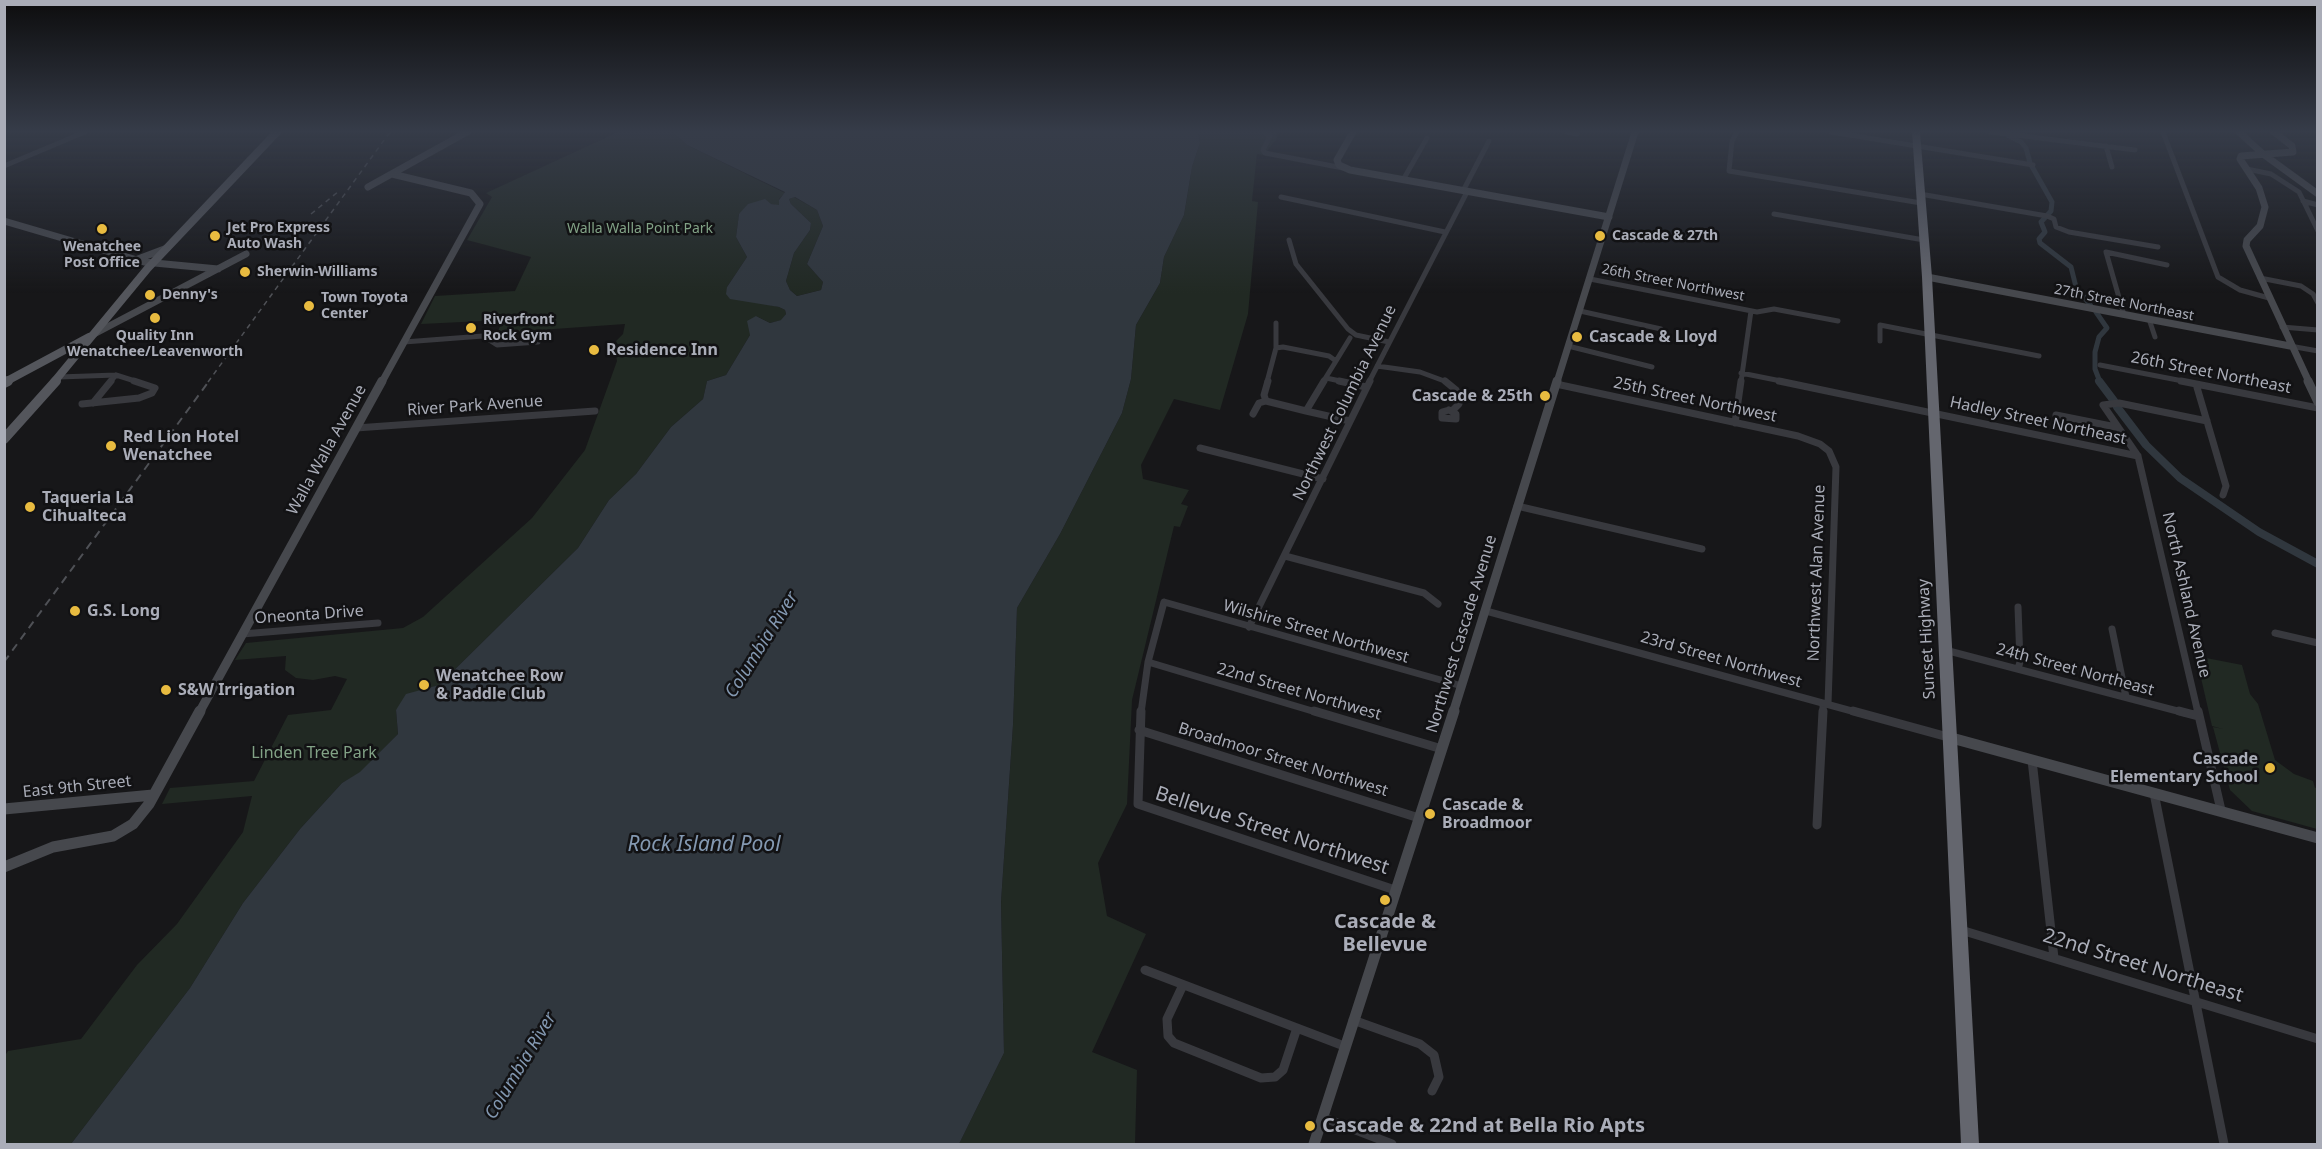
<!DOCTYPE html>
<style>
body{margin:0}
#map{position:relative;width:2322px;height:1149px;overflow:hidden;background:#171719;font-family:"Noto Sans",sans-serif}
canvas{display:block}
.frame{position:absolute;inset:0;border:6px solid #aaadb8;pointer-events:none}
</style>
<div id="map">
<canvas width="2322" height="1149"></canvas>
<div class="frame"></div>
</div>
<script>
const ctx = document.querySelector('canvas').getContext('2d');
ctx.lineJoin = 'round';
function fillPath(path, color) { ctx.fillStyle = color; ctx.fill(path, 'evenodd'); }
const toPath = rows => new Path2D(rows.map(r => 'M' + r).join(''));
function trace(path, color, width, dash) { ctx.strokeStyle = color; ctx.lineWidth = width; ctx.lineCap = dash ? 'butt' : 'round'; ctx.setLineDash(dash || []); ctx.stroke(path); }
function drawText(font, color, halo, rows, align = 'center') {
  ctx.font = font + ' "Noto Sans",sans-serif'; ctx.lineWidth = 5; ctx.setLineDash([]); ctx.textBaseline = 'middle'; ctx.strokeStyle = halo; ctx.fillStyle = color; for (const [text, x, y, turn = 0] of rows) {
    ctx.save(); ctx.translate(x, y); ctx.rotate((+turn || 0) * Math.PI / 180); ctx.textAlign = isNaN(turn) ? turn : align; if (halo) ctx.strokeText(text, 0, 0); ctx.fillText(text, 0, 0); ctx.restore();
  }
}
const green = toPath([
 [618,132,673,132,687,145,785,193,779,199,779,206,771,204,739,214,736,237,747,257,727,287,759,302,779,307,785,310,786,314,782,320,770,323,756,316,750,335,726,375,707,381,703,399,671,427,636,474,609,500,578,548,439,685,428,689,396,710,398,734,360,773,342,783,300,829,243,903,190,988,71,1144,5,1144,4,1057,8,1051,81,1039,137,965,177,924,243,832,252,796,162,804,170,788,254,781,288,715,331,710,347,679,335,676,313,680,296,678,285,670,286,656,235,660,246,643,403,628,423,617,532,518,585,450,617,361,616,355,620,349,616,341,623,334,625,324,497,333,503,320,421,324,435,296,515,291,531,257,467,240,492,197,486,193],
 [1198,132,1276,132,1277,138,1264,155,1257,154,1252,201,1258,202,1248,314,1220,410,1174,399,1141,465,1143,479,1189,490,1181,504,1188,506,1180,527,1174,526,1132,700,1127,804,1098,863,1107,916,1146,934,1092,1052,1137,1070,1135,1144,959,1144,1004,1053,1001,902,1013,725,1017,608,1060,534,1122,413,1131,379,1136,325,1160,283,1164,257,1184,215,1192,167,1200,143],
 [794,197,817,210,823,226,807,264,823,282,821,290,797,296,790,290,786,281,794,253,810,230,811,223,791,204,789,199],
 [2196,656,2242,665,2250,694,2258,704,2275,760,2294,774,2313,781,2315,788,2317,787,2317,829,2252,811,2230,790,2213,727,2223,729,2212,726]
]);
const water = toPath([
 [673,132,1198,132,1200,143,1192,167,1184,215,1164,257,1160,283,1136,325,1131,379,1122,413,1060,534,1017,608,1013,725,1001,902,1004,1053,959,1144,71,1144,190,988,243,903,300,829,342,783,360,772,398,734,396,710,406,694,439,685,578,548,609,500,636,474,671,427,703,399,707,381,726,375,750,335,747,321,756,316,770,323,781,320,786,314,785,310,779,307,730,299,726,294,727,287,747,257,736,237,739,214,748,204,765,199,771,204,779,205,779,200,785,192,687,145],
 [795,197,817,210,823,226,807,264,823,282,821,290,797,296,790,290,786,281,794,253,810,230,811,223,791,204,789,199]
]);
const canalFar1 = toPath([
 [2009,136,2021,142,2026,148,2030,163,2052,202,2051,211,2041,222,2045,232,2039,239,2040,243,2071,267,2076,287,2091,306],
 [2096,312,2107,328,2099,337,2095,352,2095,369,2100,382]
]);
const canal = toPath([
 [2099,381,2114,401],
 [2117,407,2146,445,2180,478,2259,532,2318,564]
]);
const streetFar2 = toPath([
 [1567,132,1577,134],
 [1737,132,1732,141,1729,171,1921,203],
 [1831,132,2033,165],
 [1991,132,2135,150],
 [2163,132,2218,277,2240,290,2269,298],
 [1265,133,1270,136,1263,150,1265,153,1343,168],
 [2106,146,2112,167],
 [4,166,85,132],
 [2247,169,2271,174,2299,192,2318,231],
 [1403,180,1427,138],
 [1463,191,1489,141],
 [1920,194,2047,216,2054,219,2056,227,2069,232,2158,247],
 [1281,197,1445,232],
 [2303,201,2318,205],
 [1774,214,1924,240],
 [1289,240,1296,264,1348,329,1356,335,1389,342],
 [2260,278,2301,286,2313,294,2318,303],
 [1590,279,1757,312,1774,309,1838,321],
 [1580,311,1661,329],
 [2124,315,2106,252,2167,265],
 [2149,319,2155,337],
 [1276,323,1276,348],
 [2282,327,2318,330],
 [1880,341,1880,325,2039,356],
 [404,342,483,336,497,345,538,342],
 [1568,346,1652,367],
 [2290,346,2318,351],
 [1336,361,1350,338],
 [2100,365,2188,382],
 [1377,366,1420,372,1447,382],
 [1741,373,1786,382],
 [59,377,116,375,138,382],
 [1326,378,1345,382],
 [110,382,116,375],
 [1267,382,1276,348,1283,347,1329,356,1336,361,1323,382],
 [1369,382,1467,192],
 [1741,382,1751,311]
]);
const streetFar1 = toPath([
 [1268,381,1264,395,1266,401,1306,411],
 [1339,381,1366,387],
 [1445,381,1456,390,1459,397,1459,404,1452,411],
 [1779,381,2138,456],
 [2181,381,2318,408],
 [1556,384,1798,436,1820,444,1829,451,1836,467,1828,704],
 [2196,384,2226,486,2223,495],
 [93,403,111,381],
 [82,404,139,398,152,393,155,388,134,381],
 [1449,410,1456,414,1456,419,1442,418,1442,412,1449,410],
 [1306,411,1350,421],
 [1306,411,1324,381],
 [1253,414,1259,403,1266,401],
 [2056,415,2116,427],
 [1735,423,1741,381],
 [356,428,595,411],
 [1200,448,1323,479],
 [1517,506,1702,549],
 [1285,556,1424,593,1438,604],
 [2018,607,2020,662,2018,669],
 [1486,611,1859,713],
 [1249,627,1370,381],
 [2112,629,2126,697],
 [2275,633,2318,643],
 [242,634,378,623],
 [1945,650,2185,713],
 [1148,662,1319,713],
 [1141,713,1148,662,1164,602,1462,686],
 [1823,713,1823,703],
 [2198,713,2138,456,2103,405,2119,403,2207,421]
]);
const street = toPath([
 [1141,711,1138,804,1395,890],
 [1314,711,1442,749],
 [1853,711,1948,737],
 [2179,711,2198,716],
 [2198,711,2221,810],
 [1139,730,1419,818],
 [2032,760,2054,958],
 [2154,793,2224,1144],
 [1817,825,1823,711],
 [1961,930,2318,1039],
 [1145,970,1344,1046],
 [1183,985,1167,1019,1168,1036,1174,1043,1261,1078,1275,1077,1283,1070,1297,1028],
 [1353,1020,1420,1044,1434,1055,1439,1077,1432,1091],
 [1322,1117,1392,1144]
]);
const secondaryFar2 = toPath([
 [1353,132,1337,160,1339,165,1350,170,1609,217],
 [2239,132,2263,154,2318,194],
 [2274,132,2292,146,2293,152,2241,156,2240,159,2259,188,2265,207,2260,226,2247,240,2246,246,2309,382],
 [368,187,467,132],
 [4,221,144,262,218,269],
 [138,259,167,248],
 [1927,277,2290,346],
 [94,334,246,254],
 [382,382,480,204,471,193,392,174],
 [1557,382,1635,132]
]);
const secondaryFar1 = toPath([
 [2308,381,2318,402],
 [199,713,382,381],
 [1453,713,1557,381]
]);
const secondary = toPath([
 [1948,737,2318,838],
 [4,809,153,795],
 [4,867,53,847,113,836,133,824,149,804,200,711],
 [1314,1144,1454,711]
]);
const primaryFar1 = toPath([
 [5,382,89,337],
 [54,382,148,268,277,132]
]);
const primary = toPath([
 [4,383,8,381],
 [4,439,56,381]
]);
const highway = toPath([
 [1912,132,1920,132,1932,277,1979,1144,1961,1144,1922,277,1912,132]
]);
const railFar1 = toPath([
 [311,214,339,191],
 [208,382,390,132]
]);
const rail = toPath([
 [4,662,209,381]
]);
const markers = [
 [102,229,6,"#e8bb40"],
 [215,236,6,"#e8bb40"],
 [1600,236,6,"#e8bb40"],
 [245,272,6,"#e8bb40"],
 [150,295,6,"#e8bb40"],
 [309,306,6,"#e8bb40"],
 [155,318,6,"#e8bb40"],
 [471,328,6,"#e8bb40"],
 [1577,337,6,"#e8bb40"],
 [594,350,6,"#e8bb40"],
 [1545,396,6,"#e8bb40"],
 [111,446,6,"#e8bb40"],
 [30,507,6,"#e8bb40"],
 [75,611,6,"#e8bb40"],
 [424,685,6,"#e8bb40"],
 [166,690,6,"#e8bb40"],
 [2270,768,6,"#e8bb40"],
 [1430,814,6,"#e8bb40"],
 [1385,900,6,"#e8bb40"],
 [1310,1126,6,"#e8bb40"]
];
const farPoinames = [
 ["Jet Pro Express",227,228],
 ["Auto Wash",227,244],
 ["Cascade & 27th",1612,236],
 ["Wenatchee",102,247,"center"],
 ["Post Office",102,263,"center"],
 ["Sherwin-Williams",257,272],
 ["Denny's",162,295],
 ["Town Toyota",321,298],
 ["Center",321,314],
 ["Riverfront",483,320],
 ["Rock Gym",483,336],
 ["Quality Inn",155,336,"center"],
 ["Wenatchee/Leavenworth",155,352,"center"]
];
const farParknames = [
 ["Walla Walla Point Park",640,229]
];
const farStreetnames = [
 ["26th Street Northwest",1673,283,11],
 ["27th Street Northeast",2124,303,11]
];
const poiNames = [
 ["Cascade & Lloyd",1589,337],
 ["Residence Inn",606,350],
 ["Cascade & 25th",1533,396,"right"],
 ["Red Lion Hotel",123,437],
 ["Wenatchee",123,455],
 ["Taqueria La",42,498],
 ["Cihualteca",42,516],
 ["G.S. Long",87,611],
 ["Wenatchee Row",436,676],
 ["& Paddle Club",436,694],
 ["S&W Irrigation",178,690],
 ["Cascade",2258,759,"right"],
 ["Elementary School",2258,777,"right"],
 ["Cascade &",1442,805],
 ["Broadmoor",1442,823]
];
const streetNames = [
 ["26th Street Northeast",2211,373,11],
 ["25th Street Northwest",1695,400,12],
 ["Northwest Columbia Avenue",1345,403,-64],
 ["River Park Avenue",475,406,-4],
 ["Hadley Street Northeast",2038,421,12],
 ["Walla Walla Avenue",327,450,-61],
 ["Northwest Alan Avenue",1817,573,-88],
 ["North Ashland Avenue",2186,595,77],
 ["Oneonta Drive",309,615,-4],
 ["Wilshire Street Northwest",1316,632,16],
 ["Northwest Cascade Avenue",1462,634,-73],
 ["Sunset Highway",1927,639,-93],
 ["23rd Street Northwest",1721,660,16],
 ["24th Street Northeast",2075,670,15],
 ["22nd Street Northwest",1299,692,16],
 ["Broadmoor Street Northwest",1283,760,17],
 ["East 9th Street",77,787,-6]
];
const parkNames = [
 ["Linden Tree Park",314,753]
];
const waterNames = [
 ["Columbia River",762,645,-58],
 ["Columbia River",521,1066,-59]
];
const nearStreetnames = [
 ["Bellevue Street Northwest",1272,831,18],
 ["22nd Street Northeast",2143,966,17]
];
const nearPoinames = [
 ["Cascade &",1385,922],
 ["Bellevue",1385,945],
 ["Cascade & 22nd at Bella Rio Apts",1322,1126,"left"]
];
const nearWaternames = [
 ["Rock Island Pool",704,845]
];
fillPath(green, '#212923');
fillPath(water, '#30373e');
trace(canalFar1, '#30373e', 5);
trace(canal, '#30373e', 8);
trace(streetFar2, '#38393e', 5);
trace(streetFar1, '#38393e', 7);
trace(street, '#38393e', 9);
trace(secondaryFar2, '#46484d', 7);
trace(secondaryFar1, '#46484d', 9);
trace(secondary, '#46484d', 11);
trace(primaryFar1, '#54565c', 8);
trace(primary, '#54565c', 10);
fillPath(highway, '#64666e');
trace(railFar1, '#4f5156', 1.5, [5, 4.5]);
trace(rail, '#4f5156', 2, [8, 6]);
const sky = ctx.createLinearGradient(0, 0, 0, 293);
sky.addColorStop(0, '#0d0d0e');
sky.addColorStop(0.45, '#363c49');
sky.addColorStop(1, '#363c4900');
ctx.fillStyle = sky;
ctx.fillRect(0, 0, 2322, 293);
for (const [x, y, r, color] of markers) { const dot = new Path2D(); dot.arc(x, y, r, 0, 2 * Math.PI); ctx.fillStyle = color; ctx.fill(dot); trace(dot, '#121214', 2); }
drawText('bold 14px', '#aaadb8', '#121214', farPoinames, 'left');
drawText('14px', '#82a286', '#121214', farParknames);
drawText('14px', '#aaadb8', '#121214', farStreetnames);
drawText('bold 16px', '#aaadb8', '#121214', poiNames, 'left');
drawText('16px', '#aaadb8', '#121214', streetNames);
drawText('16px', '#82a286', '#121214', parkNames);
drawText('italic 18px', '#8398b1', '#121214', waterNames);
drawText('20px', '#aaadb8', '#121214', nearStreetnames);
drawText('bold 20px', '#aaadb8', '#121214', nearPoinames);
drawText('italic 21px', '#8398b1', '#121214', nearWaternames);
</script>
